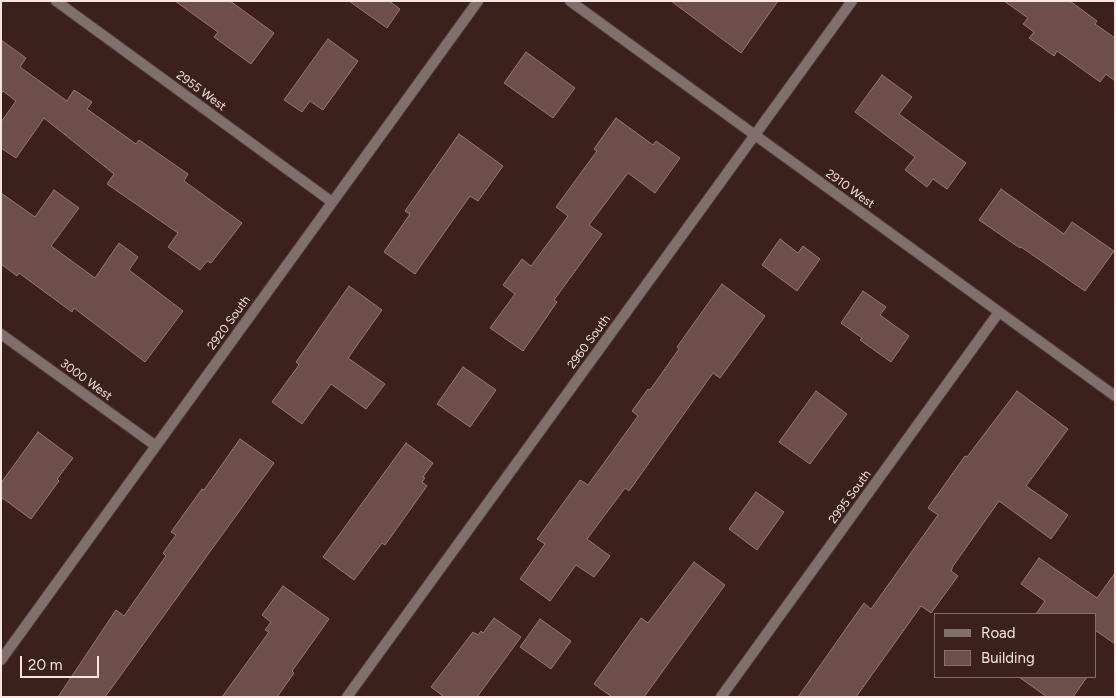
<!DOCTYPE html>
<style>
body{margin:0}
#map{position:relative;width:1116px;height:698px;overflow:hidden;background:#3b201c;font-family:Figtree,sans-serif}
canvas{display:block}
.frame{position:absolute;inset:0;border:2px solid #f8e4e1;pointer-events:none}
.legend{position:absolute;left:934px;top:613px;width:162px;height:65px;box-sizing:border-box;background:#3b201c;border:1px solid #876e6b;margin:0;padding:6px 9px;list-style:none;font-size:15px;color:#f8e4e1}
.legend li{display:flex;align-items:center;gap:10px;height:25px}
.legend b{width:25px;border:1px solid #876e6b}
.scale{position:absolute;left:20px;top:656px;width:79px;height:22px;box-sizing:border-box;border:2px solid #f8e4e1;border-top:0;padding-left:6px;font-size:15px;line-height:18px;white-space:nowrap;color:#f8e4e1;-webkit-text-stroke:4px #3b201c;paint-order:stroke}
</style>
<div id="map">
<canvas width="1116" height="698"></canvas>
<div class="frame"></div>
<ul class="legend">
<li><b style="height:6px;background:#7f706e"></b>Road</li>
<li><b style="height:14px;background:#6d4e49"></b>Building</li>
</ul>
<div class="scale">20 m</div>
</div>
<script>
const ctx = document.querySelector('canvas').getContext('2d');
ctx.lineJoin = 'round';
function fillPath(path, color) { ctx.fillStyle = color; ctx.fill(path, 'evenodd'); }
const toPath = rows => new Path2D(rows.map(r => 'M' + r).join(''));
function trace(path, color, width, dash) { ctx.strokeStyle = color; ctx.lineWidth = width; ctx.lineCap = dash ? 'butt' : 'round'; ctx.setLineDash(dash || []); ctx.stroke(path); }
function drawText(font, color, halo, rows, align = 'center') {
  ctx.font = font + ' Figtree,sans-serif'; ctx.lineWidth = 4.5; ctx.setLineDash([]); ctx.textBaseline = 'middle'; ctx.strokeStyle = halo; ctx.fillStyle = color; for (const [text, x, y, turn = 0] of rows) {
    ctx.save(); ctx.translate(x, y); ctx.rotate((+turn || 0) * Math.PI / 180); ctx.textAlign = isNaN(turn) ? turn : align; if (halo) ctx.strokeText(text, 0, 0); ctx.fillText(text, 0, 0); ctx.restore();
  }
}
const building = toPath([
 [175,1,230,1,274,33,251,64,214,37,218,32,175,1],
 [349,1,389,1,400,9,387,28,349,1],
 [671,1,778,1,741,53,671,1],
 [1004,1,1070,1,1097,21,1095,24,1115,38,1115,81,1106,74,1100,82,1057,51,1054,56,1029,38,1034,32,1023,24,1028,18,1004,1],
 [328,39,358,61,323,110,310,101,302,112,284,100,328,39],
 [1,40,26,58,20,67,67,101,74,90,92,102,87,109,136,144,139,140,188,174,184,181,242,223,211,263,207,261,200,270,168,247,178,233,107,184,114,174,44,118,16,158,1,148,1,122,16,101,3,91,1,94,1,40],
 [526,52,575,88,553,118,504,83,526,52],
 [882,75,912,97,899,114,966,163,947,189,933,179,927,187,905,170,915,157,855,112,882,75],
 [616,118,653,145,656,141,680,158,655,193,628,173,589,225,602,234,554,300,557,302,523,351,490,328,515,294,503,285,522,259,531,266,568,216,556,207,597,151,594,149,616,118],
 [459,134,503,166,478,201,470,196,415,274,384,252,410,214,405,211,459,134],
 [1001,189,1064,234,1072,222,1114,251,1085,291,1021,247,1020,248,979,220,1001,189],
 [54,190,79,208,51,246,95,278,119,243,138,257,129,270,183,311,145,362,74,308,72,312,19,273,17,276,1,264,1,193,35,217,54,190],
 [780,239,798,253,803,246,820,259,797,291,762,265,780,239],
 [722,284,765,316,720,378,713,373,629,491,625,488,587,539,610,556,594,577,576,565,550,601,520,579,545,544,537,539,580,480,588,485,638,416,632,411,648,389,650,390,679,349,677,347,722,284],
 [349,286,382,310,348,358,385,384,366,409,331,384,302,424,272,402,299,365,296,362,349,286],
 [863,291,886,307,880,315,909,336,891,362,860,340,862,338,841,323,863,291],
 [463,367,496,390,470,427,437,404,463,367],
 [816,391,847,414,810,464,779,442,816,391],
 [1017,391,1068,429,1026,486,1068,515,1051,539,999,501,953,566,951,571,958,576,931,613,921,606,856,697,798,697,864,603,871,609,938,515,928,508,965,456,967,457,1017,391],
 [38,432,73,458,57,479,59,481,31,519,1,497,1,483,38,432],
 [240,439,274,463,105,697,58,697,116,610,124,616,166,556,163,553,176,535,171,532,202,489,204,490,240,439],
 [406,443,433,463,423,477,425,478,422,482,427,486,385,545,382,543,354,580,323,557,406,443],
 [756,492,784,512,757,550,729,529,756,492],
 [1039,558,1097,598,1115,573,1115,644,1095,630,1095,614,1036,614,1045,601,1021,584,1039,558],
 [694,562,725,585,644,697,612,697,594,684,641,618,648,623,694,562],
 [283,586,329,619,292,671,294,673,277,697,222,697,269,632,265,630,271,622,262,615,283,586],
 [494,618,521,637,477,697,444,697,431,687,473,632,478,635,481,631,483,633,494,618],
 [540,619,571,641,551,669,520,647,540,619],
 [1019,677,1087,677,1073,697,1047,697,1019,677]
]);
const street = toPath([
 [56,1,332,202],
 [570,1,1115,396],
 [1,334,156,446],
 [1,660,478,1],
 [347,697,852,1],
 [721,697,999,312]
]);
const streetNames = [
 ["2955 West",201,91,36],
 ["2910 West",850,189,36],
 ["2920 South",229,323,-54],
 ["2960 South",589,342,-54],
 ["3000 West",86,380,36],
 ["2995 South",850,497,-54]
];
fillPath(building, '#6d4e49');
trace(building, '#997772', 1);
trace(street, '#553b38', 12);
trace(street, '#7f706e', 10);
drawText('12px', '#f8e4e1', '#3b201c', streetNames);
</script>
